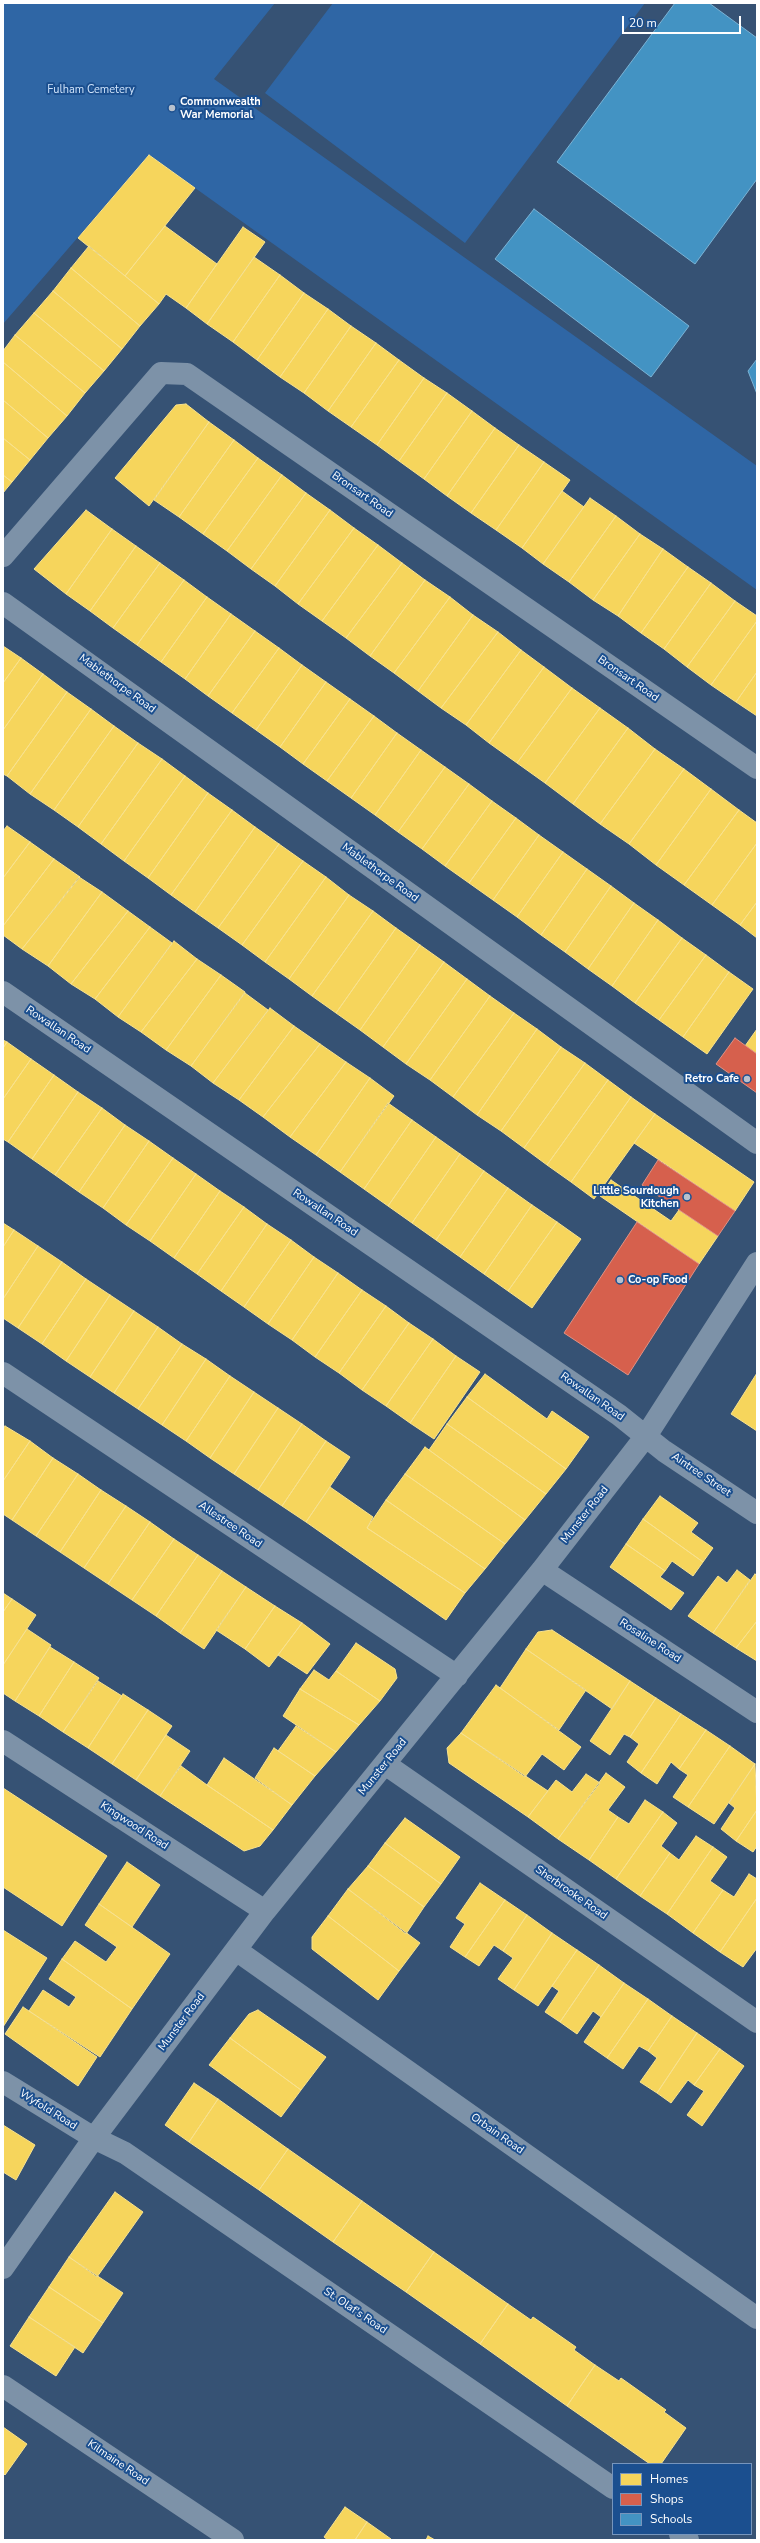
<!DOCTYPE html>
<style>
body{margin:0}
#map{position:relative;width:760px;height:2543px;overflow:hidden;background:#365274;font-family:"Nunito Sans",sans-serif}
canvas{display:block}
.frame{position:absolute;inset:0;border:4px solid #fff;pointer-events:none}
.legend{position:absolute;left:612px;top:2463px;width:140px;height:72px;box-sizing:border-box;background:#1b4f8f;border:1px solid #7695bc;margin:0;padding:5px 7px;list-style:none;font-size:12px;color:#fff}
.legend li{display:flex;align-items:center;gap:8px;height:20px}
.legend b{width:20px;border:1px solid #7695bc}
.scale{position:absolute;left:622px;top:16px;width:119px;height:18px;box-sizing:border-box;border:2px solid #fff;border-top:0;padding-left:5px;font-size:12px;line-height:14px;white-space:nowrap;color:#fff;-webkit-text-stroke:3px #1b4f8f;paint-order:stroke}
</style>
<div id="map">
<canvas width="760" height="2543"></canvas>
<div class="frame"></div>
<ul class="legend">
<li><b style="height:11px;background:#f6d55c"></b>Homes</li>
<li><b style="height:11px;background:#d6604d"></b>Shops</li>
<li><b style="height:11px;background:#4393c3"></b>Schools</li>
</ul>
<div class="scale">20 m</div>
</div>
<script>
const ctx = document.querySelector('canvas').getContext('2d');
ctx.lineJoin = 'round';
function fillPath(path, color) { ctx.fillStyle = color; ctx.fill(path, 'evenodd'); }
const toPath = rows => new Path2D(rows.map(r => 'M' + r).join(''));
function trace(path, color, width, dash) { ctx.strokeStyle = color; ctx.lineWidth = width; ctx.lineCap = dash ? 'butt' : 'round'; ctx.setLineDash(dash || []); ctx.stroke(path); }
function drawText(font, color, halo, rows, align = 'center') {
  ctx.font = font + ' "Nunito Sans",sans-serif'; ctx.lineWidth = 4; ctx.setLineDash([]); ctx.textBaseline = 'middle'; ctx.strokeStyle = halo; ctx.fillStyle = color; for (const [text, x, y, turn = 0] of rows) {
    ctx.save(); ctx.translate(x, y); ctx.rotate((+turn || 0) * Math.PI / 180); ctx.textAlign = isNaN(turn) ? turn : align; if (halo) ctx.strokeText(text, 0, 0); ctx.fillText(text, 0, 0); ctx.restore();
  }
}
const green = toPath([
 [3,3,275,3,214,79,757,466,757,590,149,155,3,324],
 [333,3,645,3,465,243,265,93]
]);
const homes = toPath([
 [149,155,195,188,125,276,78,238,149,155],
 [165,226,217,264,186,308,166,294,159,304,125,276,165,226],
 [243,227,265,242,207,324,186,308,243,227],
 [89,246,159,304,140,326,71,268,89,246],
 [254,257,280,275,233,342,207,324,254,257],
 [71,268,140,326,122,349,53,291,71,268],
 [280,275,304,293,257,360,233,342,280,275],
 [53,291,122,349,104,371,34,313,53,291],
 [304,293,328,309,280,377,257,360,304,293],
 [328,309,351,326,304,393,280,377,328,309],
 [34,313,104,371,85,393,15,335,34,313],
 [351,326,376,343,328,411,304,393,351,326],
 [15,335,85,393,67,416,3,362,3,351,15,335],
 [376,343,399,360,351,427,328,411,376,343],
 [399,360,424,378,377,445,351,427,399,360],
 [3,362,67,416,48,438,3,400,3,362],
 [424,378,447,393,399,461,377,445,424,378],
 [447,393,472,411,424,479,399,461,447,393],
 [3,400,48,438,30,460,3,438,3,400],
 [186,404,209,422,149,506,115,478,176,405,186,404],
 [472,411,495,428,447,496,424,479,472,411],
 [209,422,234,440,179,517,154,500,209,422],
 [495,428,519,445,471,513,447,496,495,428],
 [3,438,30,460,12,482,3,475,3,438],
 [234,440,258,458,203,534,179,517,234,440],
 [519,445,544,462,496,530,471,513,519,445],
 [258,458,282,475,227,551,203,534,258,458],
 [544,462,570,480,522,548,496,530,544,462],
 [3,475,12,482,3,493,3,475],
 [282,475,306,493,251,569,227,551,282,475],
 [562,491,584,507,543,564,522,548,562,491],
 [306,493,330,510,275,586,251,569,306,493],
 [590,498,616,516,569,582,543,564,590,498],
 [86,510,112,529,66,594,34,569,86,510],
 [330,510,354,528,298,604,275,586,330,510],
 [616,516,640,534,593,600,569,582,616,516],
 [354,528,378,545,322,621,298,604,354,528],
 [112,529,136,546,90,611,66,594,112,529],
 [640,534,663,549,618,616,593,600,640,534],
 [378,545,402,563,346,638,322,621,378,545],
 [136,546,160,563,113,628,90,611,136,546],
 [663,549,688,567,641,633,618,616,663,549],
 [160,563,184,580,137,645,113,628,160,563],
 [402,563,425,580,370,656,346,638,402,563],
 [688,567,711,583,664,649,641,633,688,567],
 [184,580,207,597,161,662,137,645,184,580],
 [425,580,450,597,394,673,370,656,425,580],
 [711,583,735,601,687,667,664,649,711,583],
 [207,597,231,614,185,679,161,662,207,597],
 [450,597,473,615,418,691,394,673,450,597],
 [735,601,757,616,757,621,711,685,687,667,735,601],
 [231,614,255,631,208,696,185,679,231,614],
 [473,615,498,632,441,708,418,691,473,615],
 [757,621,757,672,736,702,711,685,757,621],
 [255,631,279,648,232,713,208,696,255,631],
 [498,632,521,650,466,725,441,708,498,632],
 [3,646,21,658,3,683,3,646],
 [279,648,302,665,256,730,232,713,279,648],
 [521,650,544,667,489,743,466,725,521,650],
 [21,658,43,674,3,730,3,683,21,658],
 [302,665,326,682,280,747,256,730,302,665],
 [544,667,572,688,517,763,489,743,544,667],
 [757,672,757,716,736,702,757,672],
 [43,674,67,692,7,776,3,774,3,730,43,674],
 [326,682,350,699,303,764,280,747,326,682],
 [572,688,600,708,545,783,517,763,572,688],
 [67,692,91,709,30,794,7,776,67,692],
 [350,699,374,716,327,781,303,764,350,699],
 [600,708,628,728,573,804,545,783,600,708],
 [91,709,114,726,54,810,30,794,91,709],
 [374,716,397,733,351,798,327,781,374,716],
 [114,726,138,743,78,827,54,810,114,726],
 [628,728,655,749,600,824,573,804,628,728],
 [397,733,421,750,375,815,351,798,397,733],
 [138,743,162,759,101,844,78,827,138,743],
 [655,749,684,769,629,844,600,824,655,749],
 [421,750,445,767,398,832,375,815,421,750],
 [162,759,185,776,124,861,101,844,162,759],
 [445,767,469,784,422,849,398,832,445,767],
 [684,769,711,789,656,865,629,844,684,769],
 [185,776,208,793,148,878,124,861,185,776],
 [469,784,492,801,445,866,422,849,469,784],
 [711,789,739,810,684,885,656,865,711,789],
 [208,793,232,810,171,895,148,878,208,793],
 [492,801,516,818,469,883,445,866,492,801],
 [232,810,255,827,195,912,171,895,232,810],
 [739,810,757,823,757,843,712,905,684,885,739,810],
 [516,818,539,835,493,900,469,883,516,818],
 [7,826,30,842,3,878,3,831,7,826],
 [255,827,279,844,218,928,195,912,255,827],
 [539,835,563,852,517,917,493,900,539,835],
 [30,842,54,859,3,926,3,878,30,842],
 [757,843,757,902,740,925,712,905,757,843],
 [279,844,303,861,242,945,218,928,279,844],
 [563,852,587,869,541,935,517,917,563,852],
 [54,859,80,877,22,949,3,935,3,926,54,859],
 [303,861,326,877,265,962,242,945,303,861],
 [587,869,611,886,565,952,541,935,587,869],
 [79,877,102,892,48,966,22,949,79,877],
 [326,877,349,895,289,979,265,962,326,877],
 [611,886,634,903,588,969,565,952,611,886],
 [102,892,128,911,71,984,48,966,102,892],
 [349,895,373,911,312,996,289,979,349,895],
 [757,902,757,938,740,925,757,902],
 [634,903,658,920,612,986,588,969,634,903],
 [128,911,150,927,95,999,71,984,128,911],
 [373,911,396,928,336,1013,312,996,373,911],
 [658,920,682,938,635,1003,612,986,658,920],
 [150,927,172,943,118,1017,95,999,150,927],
 [396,928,420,945,360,1030,336,1013,396,928],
 [682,938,706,955,659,1020,635,1003,682,938],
 [174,941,197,959,141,1032,118,1017,174,941],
 [420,945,444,962,383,1047,360,1030,420,945],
 [706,955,729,972,683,1037,659,1020,706,955],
 [197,959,221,975,166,1050,141,1032,197,959],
 [444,962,467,979,406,1064,383,1047,444,962],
 [729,972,753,989,707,1054,683,1037,729,972],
 [221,975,245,992,191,1066,166,1050,221,975],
 [467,979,490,996,430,1080,406,1064,467,979],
 [245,993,268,1010,213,1083,191,1066,245,993],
 [490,996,514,1013,453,1097,430,1080,490,996],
 [270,1008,294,1026,239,1100,213,1083,270,1008],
 [514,1013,537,1029,477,1115,453,1097,514,1013],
 [294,1026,320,1044,263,1117,239,1100,294,1026],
 [537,1029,561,1047,501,1131,477,1115,537,1029],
 [757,1029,757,1054,745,1046,757,1029],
 [3,1040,7,1042,3,1048,3,1040],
 [7,1042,31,1059,3,1099,3,1048,7,1042],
 [320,1044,346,1062,290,1137,263,1117,320,1044],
 [561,1047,585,1063,524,1148,501,1131,561,1047],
 [31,1059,54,1075,8,1142,3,1139,3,1099,31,1059],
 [346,1062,370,1078,316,1155,290,1137,346,1062],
 [585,1063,608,1080,547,1165,524,1148,585,1063],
 [54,1075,78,1092,32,1159,8,1142,54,1075],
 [370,1078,394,1096,340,1172,316,1155,370,1078],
 [608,1080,631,1097,571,1182,547,1165,608,1080],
 [78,1092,102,1108,55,1175,32,1159,78,1092],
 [631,1097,655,1114,594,1199,571,1182,631,1097],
 [388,1103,412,1120,364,1189,340,1172,388,1103],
 [102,1108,125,1125,79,1192,55,1175,102,1108],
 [655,1114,754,1182,735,1211,634,1143,655,1114],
 [412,1120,436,1137,388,1206,364,1189,412,1120],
 [125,1125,149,1141,103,1208,79,1192,125,1125],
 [436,1137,460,1154,412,1223,388,1206,436,1137],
 [149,1141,173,1158,126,1225,103,1208,149,1141],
 [460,1154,484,1171,436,1240,412,1223,460,1154],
 [173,1158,196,1174,150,1241,126,1225,173,1158],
 [484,1171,508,1188,460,1257,436,1240,484,1171],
 [196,1174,220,1191,174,1258,150,1241,196,1174],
 [611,1180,671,1221,679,1210,718,1236,699,1264,600,1196,611,1180],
 [508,1188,532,1205,484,1274,460,1257,508,1188],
 [220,1191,244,1207,197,1274,174,1258,220,1191],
 [532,1205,557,1222,508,1291,484,1274,532,1205],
 [244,1207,267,1224,221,1291,197,1274,244,1207],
 [557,1222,581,1239,532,1308,508,1291,557,1222],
 [3,1223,14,1230,3,1247,3,1223],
 [267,1224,291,1240,244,1307,221,1291,267,1224],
 [14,1230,38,1246,3,1299,3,1247,14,1230],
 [291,1240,314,1257,268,1324,244,1307,291,1240],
 [38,1246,62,1262,18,1328,3,1318,3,1299,38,1246],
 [314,1257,338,1273,292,1340,268,1324,314,1257],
 [62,1262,86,1279,42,1344,18,1328,62,1262],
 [338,1273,362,1290,315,1357,292,1340,338,1273],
 [86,1279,110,1295,66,1361,42,1344,86,1279],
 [362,1290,386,1306,339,1373,315,1357,362,1290],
 [110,1295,134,1311,90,1377,66,1361,110,1295],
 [386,1306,409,1323,362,1390,339,1373,386,1306],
 [134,1311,158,1327,114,1393,90,1377,134,1311],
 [409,1323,433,1339,386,1406,362,1390,409,1323],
 [158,1327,182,1344,138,1409,114,1393,158,1327],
 [433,1339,456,1356,410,1423,386,1406,433,1339],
 [182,1344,206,1359,162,1425,138,1409,182,1344],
 [456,1356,480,1372,434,1439,410,1423,456,1356],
 [206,1359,230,1376,186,1441,162,1425,206,1359],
 [757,1373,757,1431,731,1414,757,1373],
 [485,1374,547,1419,552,1411,589,1437,566,1469,467,1397,485,1374],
 [230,1376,254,1392,210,1458,186,1441,230,1376],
 [254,1392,278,1408,234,1474,210,1458,254,1392],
 [467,1397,566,1469,546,1494,447,1424,467,1397],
 [278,1408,302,1424,258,1490,234,1474,278,1408],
 [302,1424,326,1441,282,1506,258,1490,302,1424],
 [447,1424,546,1494,525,1520,429,1450,447,1424],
 [5,1426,30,1441,3,1481,3,1429,5,1426],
 [30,1441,53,1458,12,1520,3,1514,3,1481,30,1441],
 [326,1441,350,1457,306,1522,282,1506,326,1441],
 [425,1447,525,1520,505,1544,405,1474,425,1447],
 [53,1458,78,1474,36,1536,12,1520,53,1458],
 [78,1474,101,1490,60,1552,36,1536,78,1474],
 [405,1474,505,1544,485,1569,386,1500,405,1474],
 [330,1487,373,1517,367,1528,465,1593,446,1620,306,1522,330,1487],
 [101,1490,126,1506,84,1568,60,1552,101,1490],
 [660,1496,698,1523,691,1532,713,1548,703,1562,643,1519,660,1496],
 [386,1500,485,1569,465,1593,367,1528,386,1500],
 [126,1506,150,1522,108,1584,84,1568,126,1506],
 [643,1519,703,1562,693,1576,672,1561,665,1571,626,1544,643,1519],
 [150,1522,174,1539,132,1600,108,1584,150,1522],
 [174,1539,198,1555,156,1616,132,1600,174,1539],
 [626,1544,665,1571,660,1577,684,1593,671,1610,610,1567,626,1544],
 [198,1555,222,1571,180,1633,156,1616,198,1555],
 [737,1570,750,1580,713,1633,688,1616,718,1576,727,1583,737,1570],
 [222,1571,246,1587,204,1649,180,1633,222,1571],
 [755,1574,757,1576,757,1621,736,1648,713,1633,755,1574],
 [246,1587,275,1606,245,1649,216,1630,246,1587],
 [3,1593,12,1599,3,1612,3,1593],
 [12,1599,36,1615,3,1665,3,1612,12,1599],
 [275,1606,302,1623,269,1667,245,1649,275,1606],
 [757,1621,757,1661,736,1648,757,1621],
 [302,1623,330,1644,307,1674,278,1655,302,1623],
 [27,1629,51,1645,15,1701,3,1693,3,1665,27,1629],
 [552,1630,630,1681,612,1709,526,1649,538,1632,552,1630],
 [356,1643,395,1669,397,1678,380,1701,336,1671,356,1643],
 [50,1647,74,1662,39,1716,15,1701,50,1647],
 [526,1649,586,1690,559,1730,500,1688,526,1649],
 [74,1662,99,1678,63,1732,39,1716,74,1662],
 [314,1670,329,1680,336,1671,380,1701,359,1725,300,1689,314,1670],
 [98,1681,122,1696,88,1748,63,1732,98,1681],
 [630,1681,656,1698,630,1737,624,1734,610,1755,590,1741,630,1681],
 [496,1685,581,1747,564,1770,542,1754,525,1777,461,1733,496,1685],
 [300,1689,359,1725,336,1752,283,1716,300,1689],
 [123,1694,148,1710,112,1764,88,1748,123,1694],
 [656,1698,681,1714,641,1773,627,1762,639,1744,630,1737,656,1698],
 [148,1710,172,1726,136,1780,112,1764,148,1710],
 [681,1714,706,1730,679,1769,671,1762,657,1784,641,1773,681,1714],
 [296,1726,336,1752,315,1776,278,1751,296,1726],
 [706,1730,730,1746,688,1807,673,1797,688,1775,679,1769,706,1730],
 [461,1733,548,1791,528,1817,449,1763,447,1748,461,1733],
 [166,1735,190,1751,160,1796,136,1780,166,1735],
 [730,1746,755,1764,714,1824,688,1807,730,1746],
 [274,1748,315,1776,292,1805,255,1778,274,1748],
 [224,1758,292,1805,273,1830,207,1785,224,1758],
 [755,1764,757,1810,736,1841,721,1829,735,1808,729,1803,755,1764],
 [181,1766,207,1785,273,1830,260,1846,244,1851,160,1796,181,1766],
 [606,1773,625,1787,608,1810,618,1817,589,1860,558,1839,606,1773],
 [586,1774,600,1783,558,1839,528,1817,556,1780,572,1792,586,1774],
 [3,1788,107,1856,62,1926,3,1887,3,1788],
 [645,1800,663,1812,616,1879,589,1860,618,1817,629,1824,645,1800],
 [757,1810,757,1846,753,1852,736,1841,757,1810],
 [663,1812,677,1823,661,1846,670,1853,640,1896,616,1879,663,1812],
 [405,1818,460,1857,441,1884,385,1843,405,1818],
 [696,1836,713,1847,667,1914,640,1896,670,1853,679,1860,696,1836],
 [385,1843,441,1884,424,1907,368,1866,385,1843],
 [713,1847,727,1857,710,1881,723,1890,693,1933,667,1914,713,1847],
 [127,1862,160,1885,132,1927,99,1904,127,1862],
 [368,1866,424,1907,406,1934,348,1889,368,1866],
 [749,1874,757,1879,757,1898,720,1952,693,1933,723,1890,734,1897,749,1874],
 [480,1883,505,1900,465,1957,450,1947,465,1924,456,1918,480,1883],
 [348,1889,420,1943,399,1971,328,1916,348,1889],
 [757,1898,757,1948,743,1967,720,1952,757,1898],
 [505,1900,527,1915,503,1951,494,1945,479,1966,465,1957,505,1900],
 [99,1904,170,1954,132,2009,62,1959,75,1941,106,1962,117,1947,85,1925,99,1904],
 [527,1915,552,1933,514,1990,498,1979,513,1958,503,1951,527,1915],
 [328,1916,399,1971,378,2000,312,1949,312,1937,328,1916],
 [3,1930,47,1958,3,2027,3,1930],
 [552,1933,577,1950,538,2006,514,1990,552,1933],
 [577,1950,599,1965,560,2022,545,2012,559,1991,552,1986,577,1950],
 [62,1959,132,2009,100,2057,29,2011,43,1990,69,2007,76,1997,49,1979,62,1959],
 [599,1965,624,1983,601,2017,593,2011,577,2034,560,2022,599,1965],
 [624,1983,648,1999,607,2058,584,2042,624,1983],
 [648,1999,672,2016,648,2051,639,2046,623,2069,607,2058,648,1999],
 [23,2007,97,2057,78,2086,5,2034,23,2007],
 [258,2010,326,2057,301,2090,230,2038,249,2014,258,2010],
 [672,2016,697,2033,657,2093,640,2082,657,2058,648,2051,672,2016],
 [697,2033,720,2049,694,2085,688,2080,671,2103,657,2093,697,2033],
 [230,2038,301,2090,281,2117,209,2065,230,2038],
 [720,2049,744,2066,702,2126,687,2115,704,2091,694,2085,720,2049],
 [194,2083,218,2099,189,2142,165,2125,194,2083],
 [218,2099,288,2149,259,2190,189,2142,218,2099],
 [3,2125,35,2145,16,2180,3,2172,3,2125],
 [288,2149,362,2201,333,2242,259,2190,288,2149],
 [115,2192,143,2212,97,2277,69,2257,115,2192],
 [362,2201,434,2252,406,2292,333,2242,362,2201],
 [434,2252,508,2304,480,2344,406,2292,434,2252],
 [69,2257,123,2293,103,2323,49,2287,69,2257],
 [49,2287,103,2323,83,2353,29,2317,49,2287],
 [508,2304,531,2320,533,2317,576,2347,574,2350,595,2365,567,2406,480,2344,508,2304],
 [29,2317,75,2347,56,2376,10,2346,29,2317],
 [595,2365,619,2381,621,2378,666,2410,664,2412,686,2428,661,2464,650,2464,567,2406,595,2365],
 [3,2427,27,2444,5,2475,3,2473,3,2427],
 [345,2507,367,2522,355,2540,328,2540,324,2537,345,2507],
 [367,2522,391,2539,390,2540,355,2540,367,2522],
 [428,2536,435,2540,426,2540,428,2536]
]);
const shops = toPath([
 [735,1038,757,1054,757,1093,716,1064,735,1038],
 [658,1160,735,1211,718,1236,642,1185,658,1160],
 [637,1222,699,1264,628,1375,564,1333,637,1222]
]);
const schools = toPath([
 [675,3,709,3,757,38,757,179,695,264,557,162,675,3],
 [534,209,689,326,651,377,495,259,534,209],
 [757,359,757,394,748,371,757,359]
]);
const minor = toPath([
 [3,556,161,373,187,374,757,768],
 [3,603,757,1143],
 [3,992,619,1415,664,1451,757,1513],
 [3,1373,457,1676],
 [542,1570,757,1712],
 [3,1741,265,1911],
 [385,1764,757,2022],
 [236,1950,757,2318],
 [3,2082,94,2138,125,2153,613,2488],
 [3,2268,94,2138,265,1911,542,1570,646,1436,757,1263],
 [3,2386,233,2540],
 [680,2534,688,2540]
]);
const markers = [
 [172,108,4,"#b9c2ce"],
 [747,1079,4,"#b9c2ce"],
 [687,1197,4,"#b9c2ce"],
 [620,1280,4,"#b9c2ce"]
];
const parkNames = [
 ["Fulham Cemetery",91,90]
];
const poiNames = [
 ["Commonwealth",180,102],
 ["War Memorial",180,115],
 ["Retro Cafe",739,1079,"right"],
 ["Little Sourdough",679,1191,"right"],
 ["Kitchen",679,1204,"right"],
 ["Co-op Food",628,1280]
];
const streetNames = [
 ["Bronsart Road",362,495,35],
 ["Bronsart Road",628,679,35],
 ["Mablethorpe Road",117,684,36],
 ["Mablethorpe Road",380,873,36],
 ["Rowallan Road",58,1030,34],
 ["Rowallan Road",325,1213,34],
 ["Rowallan Road",592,1397,35],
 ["Aintree Street",701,1475,34],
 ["Munster Road",585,1515,-52],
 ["Allestree Road",230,1525,34],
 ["Rosaline Road",650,1641,33],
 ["Munster Road",383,1767,-51],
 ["Kingwood Road",134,1826,33],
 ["Sherbrooke Road",571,1893,35],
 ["Munster Road",182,2022,-53],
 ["Wyfold Road",48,2110,32],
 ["Orbain Road",497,2134,35],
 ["St. Olaf's Road",355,2311,34],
 ["Kilmaine Road",118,2463,34]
];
fillPath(green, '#2f66a5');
fillPath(homes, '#f6d55c');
trace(homes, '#f9e28d', 1);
fillPath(shops, '#d6604d');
trace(shops, '#e29082', 1);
fillPath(schools, '#4393c3');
trace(schools, '#7bb3d5', 1);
trace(minor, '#7d92a8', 22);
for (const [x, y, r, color] of markers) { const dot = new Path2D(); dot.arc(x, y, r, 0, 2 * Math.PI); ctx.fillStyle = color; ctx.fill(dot); trace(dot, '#1b4f8f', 1.5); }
drawText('11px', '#cfe3fa', '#1b4f8f', parkNames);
drawText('bold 11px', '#fff', '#1b4f8f', poiNames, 'left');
drawText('11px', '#fff', '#1b4f8f', streetNames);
</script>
